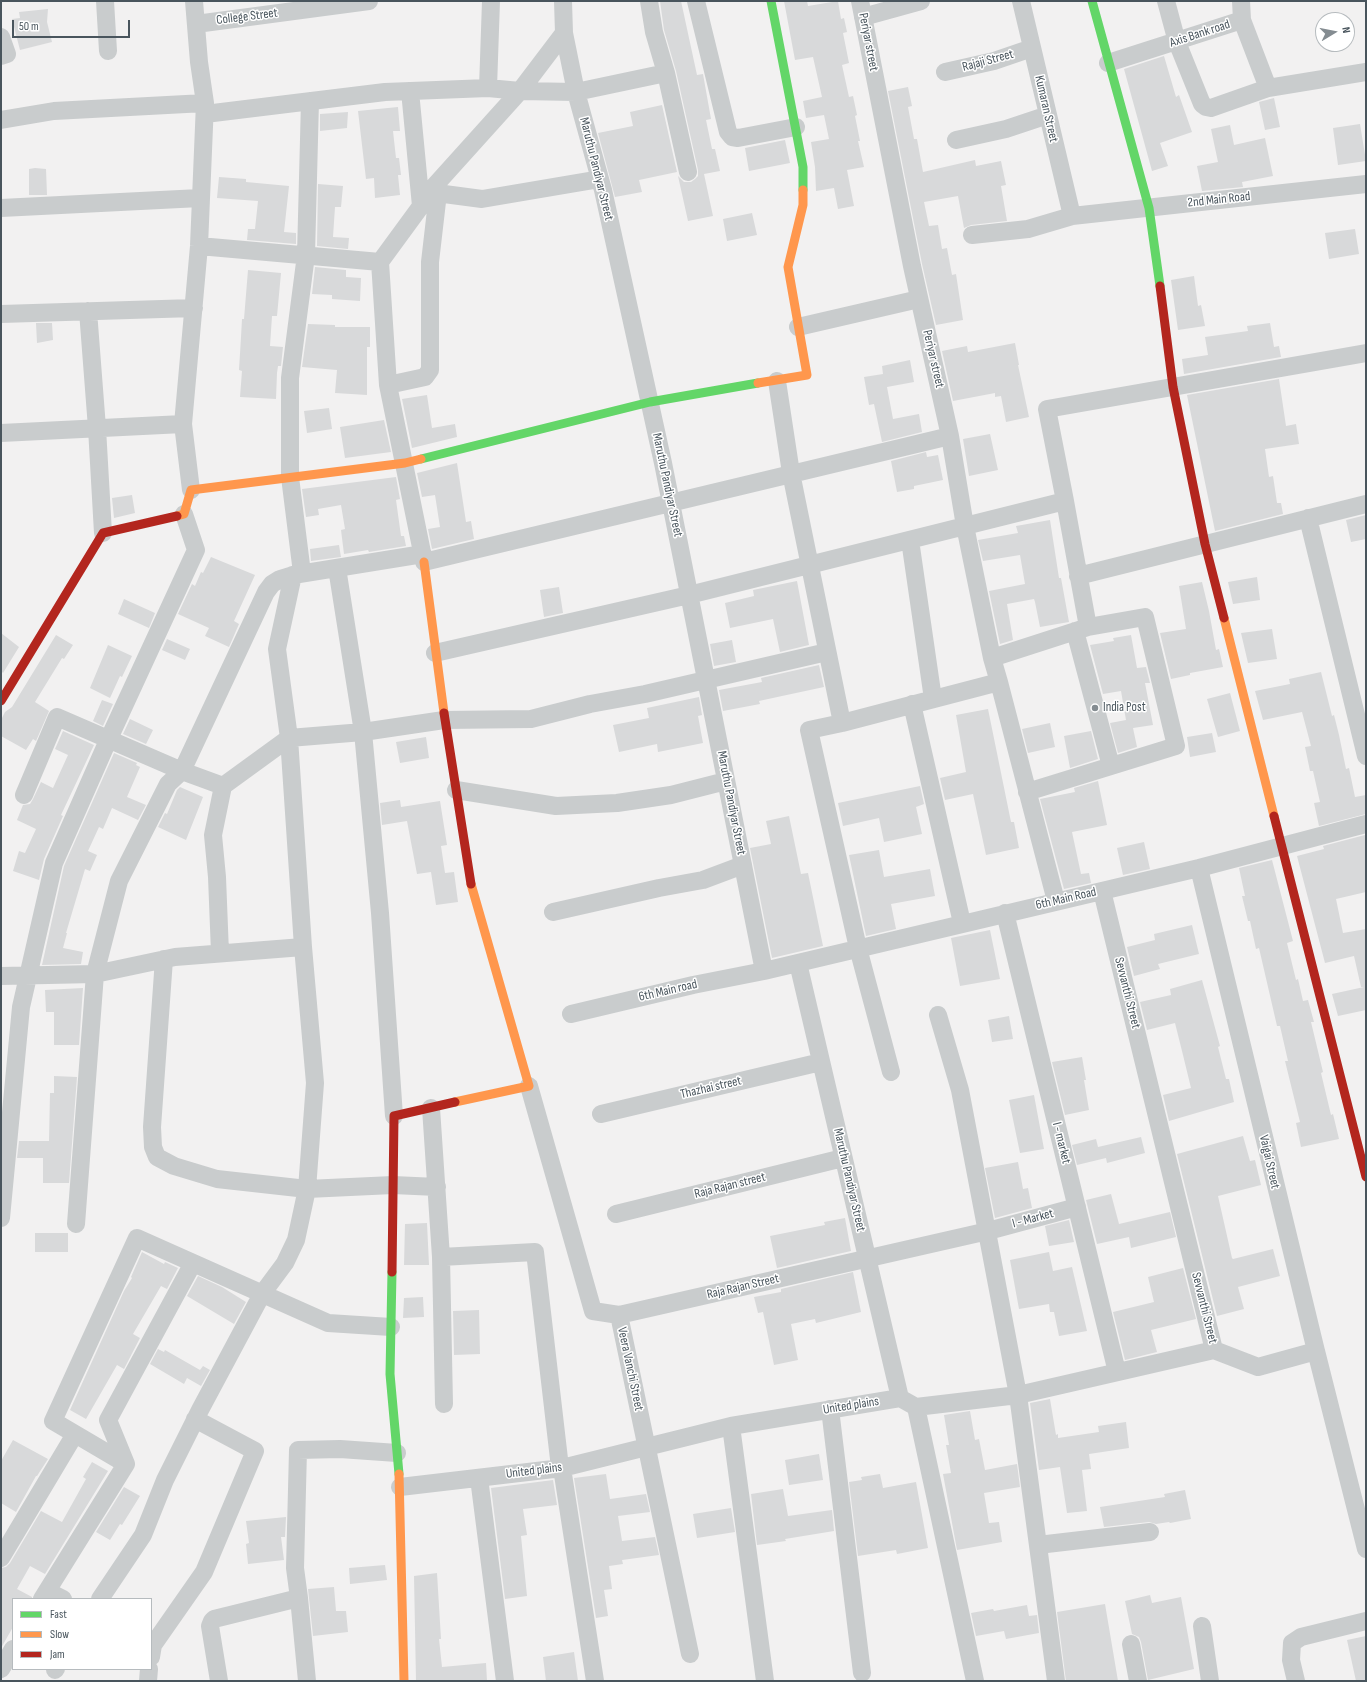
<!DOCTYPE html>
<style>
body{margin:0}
#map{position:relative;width:1367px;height:1682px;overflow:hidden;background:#f2f1f1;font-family:"Sofia Sans Condensed",sans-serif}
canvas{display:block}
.frame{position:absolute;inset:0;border:2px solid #49555d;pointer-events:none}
.legend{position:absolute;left:12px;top:1598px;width:140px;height:72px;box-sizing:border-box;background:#fff;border:1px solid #b6bbbe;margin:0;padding:5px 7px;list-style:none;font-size:12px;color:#49555d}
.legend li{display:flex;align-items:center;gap:8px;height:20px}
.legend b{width:20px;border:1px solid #b6bbbe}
.north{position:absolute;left:1315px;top:12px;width:40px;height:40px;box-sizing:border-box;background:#fff;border:1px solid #b6bbbe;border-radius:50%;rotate:80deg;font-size:11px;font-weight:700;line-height:16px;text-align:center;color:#49555d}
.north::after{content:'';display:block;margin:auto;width:14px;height:18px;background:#848c91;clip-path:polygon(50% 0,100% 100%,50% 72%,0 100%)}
.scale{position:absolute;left:12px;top:20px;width:118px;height:18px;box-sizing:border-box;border:2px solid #49555d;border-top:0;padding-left:5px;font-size:12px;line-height:14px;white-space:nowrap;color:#49555d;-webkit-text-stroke:3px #fff;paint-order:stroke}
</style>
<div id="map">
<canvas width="1367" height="1682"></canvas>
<div class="frame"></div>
<ul class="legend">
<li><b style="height:5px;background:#63d668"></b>Fast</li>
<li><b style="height:5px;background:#ff974d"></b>Slow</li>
<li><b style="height:5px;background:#b3261e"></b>Jam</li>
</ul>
<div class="north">N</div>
<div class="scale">50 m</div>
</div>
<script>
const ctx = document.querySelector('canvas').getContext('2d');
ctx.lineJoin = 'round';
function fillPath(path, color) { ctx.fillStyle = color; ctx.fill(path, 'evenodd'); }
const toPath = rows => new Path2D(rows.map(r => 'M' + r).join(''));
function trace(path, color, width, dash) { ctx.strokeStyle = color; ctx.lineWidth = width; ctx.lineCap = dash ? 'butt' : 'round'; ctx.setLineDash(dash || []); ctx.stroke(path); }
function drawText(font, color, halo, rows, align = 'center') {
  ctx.font = font + ' "Sofia Sans Condensed",sans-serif'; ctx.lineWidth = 3; ctx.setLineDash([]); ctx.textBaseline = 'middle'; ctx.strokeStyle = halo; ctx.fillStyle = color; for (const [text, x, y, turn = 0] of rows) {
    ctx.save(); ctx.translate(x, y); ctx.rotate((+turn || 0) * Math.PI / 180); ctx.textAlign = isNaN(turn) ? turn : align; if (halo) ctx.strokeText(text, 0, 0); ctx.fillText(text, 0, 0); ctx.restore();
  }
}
const building = toPath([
 [660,1,681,1,697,75,703,74,711,119,706,120,712,149,715,149,720,171,704,174,713,216,688,221,678,176,684,182,691,182,695,179,698,176,698,170,676,71,664,30],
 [784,1,807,1,808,6,838,1,841,19,844,18,847,32,843,33,849,63,842,65,849,97,853,96,857,115,855,116,860,141,858,141,864,167,847,170,854,206,838,209,834,188,816,191,815,167,811,142,829,139,824,115,806,118,803,101,822,97,813,57,795,60],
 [48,9,47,22,52,42,20,50,12,19,20,18,19,12],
 [1164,56,1176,97,1179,95,1192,132,1160,143,1168,166,1152,171,1124,69],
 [908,87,912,106,908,107,914,139,917,139,923,172,975,160,976,166,1001,161,1006,185,1001,186,1007,221,971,225,964,228,958,196,924,202,929,226,938,225,942,249,947,248,952,275,956,274,963,320,936,325,922,264,888,91],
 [1274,98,1280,127,1265,130,1259,102],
 [662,105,677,172,639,180,642,192,615,197,598,133,633,126,630,112],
 [398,107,400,131,393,131,396,158,399,158,401,175,398,175,400,195,375,198,374,178,366,179,358,111],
 [348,112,347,128,320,131,320,114],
 [1360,124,1366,161,1338,165,1333,128],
 [1230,125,1234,145,1265,138,1273,176,1242,182,1243,187,1202,191,1197,166,1218,162,1211,129],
 [785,140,790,163,749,171,745,148],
 [35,168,46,169,47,195,29,195,29,169],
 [219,177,246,179,246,182,289,186,284,232,296,233,296,244,247,240,248,229,255,229,258,201,217,198],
 [318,184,343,186,341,207,335,207,333,237,349,238,348,249,317,246],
 [752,213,757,235,727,241,723,219],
 [1355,229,1359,254,1329,259,1325,233],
 [315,267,346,270,346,277,361,278,360,301,332,299,332,295,312,294],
 [248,270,281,273,277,316,272,316,270,346,283,347,281,366,278,366,277,373,276,399,240,397,242,371,239,370,241,337,242,319,244,319],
 [1194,276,1198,306,1201,305,1205,326,1178,330,1171,280],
 [36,323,52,323,53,340,37,343],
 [1270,323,1274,347,1279,346,1281,357,1184,374,1182,359,1208,355,1205,337,1248,331,1247,326],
 [308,324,335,325,335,327,370,327,370,347,367,347,367,395,335,393,337,370,302,367],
 [1015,343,1019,365,1018,365,1029,417,1006,422,1001,396,995,397,995,393,953,401,942,351,967,346,968,352],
 [910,360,914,382,887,387,893,419,919,414,922,432,882,442,874,404,869,405,864,377,883,374,882,366],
 [1279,379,1286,426,1296,424,1299,444,1265,449,1269,477,1273,476,1277,503,1281,503,1283,514,1215,531,1187,395],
 [427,395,432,428,455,424,457,437,412,448,402,399],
 [329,408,332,429,307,433,304,411],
 [384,420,391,452,345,458,340,427],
 [990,434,998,470,969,476,963,439],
 [926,452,927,457,938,455,943,480,914,486,914,489,897,492,891,461],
 [457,463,466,522,471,521,474,539,432,549,428,529,440,527,435,495,422,497,417,473],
 [396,477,400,499,396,500,401,536,404,536,406,546,369,552,368,550,344,554,341,530,345,529,341,505,318,509,319,515,306,517,302,489],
 [132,495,135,513,114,518,112,498],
 [1366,515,1366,539,1351,542,1346,520],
 [1050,520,1059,578,1061,578,1069,622,1040,627,1035,602,1034,599,1007,604,1013,640,1000,644,989,591,1025,584,1020,555,983,561,978,540,1018,533,1016,526],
 [339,545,341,557,311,561,310,549],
 [211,557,255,575,234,621,239,624,229,647,205,636,209,628,178,614,192,584,195,586,201,572,203,573],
 [1257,577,1260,600,1233,604,1228,582],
 [797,581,809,645,780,652,773,619,730,628,725,603,754,596,753,590],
 [1202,582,1209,611,1216,650,1219,649,1223,667,1190,673,1190,675,1171,679,1160,633,1186,629,1179,586],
 [559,587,563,613,544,617,540,590],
 [124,599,155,613,149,628,118,614],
 [1272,629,1277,659,1248,663,1241,633],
 [1,633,19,647,3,673,1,671],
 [56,635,73,645,64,659,62,658,35,702,49,711,36,741,33,739,26,750,1,736,1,720,5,712,12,707],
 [1131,635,1137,668,1146,667,1150,683,1145,683,1153,725,1133,728,1137,747,1118,753,1110,723,1126,720,1121,691,1103,694,1090,645,1114,641,1113,638],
 [167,639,190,649,185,660,162,650],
 [732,640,736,662,714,666,710,644],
 [108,645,132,656,122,677,120,676,110,698,90,688],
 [819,665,824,687,782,696,759,701,760,704,723,711,719,690,762,682,761,678],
 [1321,672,1332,716,1334,715,1339,735,1346,769,1349,768,1355,797,1366,795,1366,814,1319,826,1314,803,1320,802,1313,771,1310,771,1305,747,1311,746,1302,712,1263,720,1255,691,1290,684,1289,679],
 [1230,693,1240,731,1218,737,1207,699],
 [699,697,702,715,698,716,703,743,658,752,657,744,619,752,613,725,649,718,647,708],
 [102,700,113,704,103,726,93,721],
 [988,709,1011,822,1014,822,1019,848,986,855,973,794,945,800,940,778,966,772,956,715],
 [130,719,153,730,146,744,123,734],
 [1050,723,1055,747,1028,753,1022,729],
 [63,731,94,745,61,815,63,816,44,859,39,880,13,871,19,851,25,853,36,829,17,820,23,805,30,804,33,799,41,782,53,788,68,755,55,749],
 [1091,731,1098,759,1070,768,1064,736],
 [1212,733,1216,752,1190,757,1187,737],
 [426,737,429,758,400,763,396,742],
 [114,753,137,763,136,765,140,767,127,797,146,805,138,820,112,808,103,829,99,827,88,851,97,855,90,871,85,869,66,933,67,933,63,948,83,952,81,964,42,965,64,866],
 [1098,781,1107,825,1072,832,1081,874,1089,873,1091,883,1064,889,1040,799,1075,792,1074,788],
 [920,786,924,804,916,807,922,834,884,842,879,818,843,826,838,803],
 [180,787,203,797,186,840,158,827,165,813,167,814,177,790],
 [400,800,401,807,440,801,447,845,441,846,445,873,454,872,458,902,436,905,431,872,417,874,407,821,382,825,380,803],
 [789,816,801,874,808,873,823,946,772,958,750,848,771,844,766,821],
 [1365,835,1366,892,1336,899,1343,933,1366,929,1366,1010,1338,1016,1332,994,1364,987,1361,987,1354,956,1325,963,1297,856,1324,849,1323,846],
 [1144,842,1150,869,1123,875,1117,848],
 [879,850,884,877,930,869,935,896,891,904,896,929,866,936,849,855],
 [1272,860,1293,941,1287,943,1296,980,1298,979,1303,1001,1308,1000,1314,1022,1311,1022,1323,1072,1321,1073,1331,1115,1333,1114,1339,1139,1301,1147,1296,1123,1300,1122,1285,1061,1288,1061,1280,1026,1277,1026,1259,948,1256,949,1250,921,1248,921,1242,896,1245,896,1239,868],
 [1192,925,1199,954,1158,964,1160,969,1134,976,1127,947,1155,940,1154,934],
 [990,930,1000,979,960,986,951,938],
 [1202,980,1220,1046,1218,1047,1226,1079,1229,1079,1234,1102,1169,1121,1163,1095,1191,1088,1183,1055,1175,1023,1147,1030,1140,1002,1171,995,1170,989],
 [83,988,79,1045,54,1045,54,1012,46,1012,45,990],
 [1009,1016,1013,1039,992,1042,988,1020],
 [1082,1057,1086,1080,1084,1080,1089,1110,1065,1115,1052,1062],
 [54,1076,77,1077,69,1183,43,1183,43,1158,17,1158,19,1141,49,1141,50,1093,54,1093],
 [1034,1095,1044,1149,1020,1153,1009,1100],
 [1243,1136,1250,1161,1255,1160,1261,1185,1218,1196,1232,1258,1233,1259,1273,1249,1280,1276,1238,1287,1244,1309,1217,1316,1177,1154],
 [1141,1137,1145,1153,1107,1163,1106,1158,1077,1165,1072,1145,1096,1139,1098,1147],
 [1018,1162,1023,1189,1028,1188,1032,1208,995,1218,985,1168],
 [1111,1194,1119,1224,1170,1212,1176,1237,1131,1248,1129,1237,1097,1244,1086,1200],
 [845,1218,851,1251,777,1268,770,1236,825,1225,824,1222],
 [1069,1220,1074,1242,1049,1246,1045,1226],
 [427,1223,429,1265,404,1265,405,1224],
 [35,1233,68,1233,68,1252,35,1252],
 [142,1252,164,1264,165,1262,178,1268,167,1289,161,1286,133,1334,140,1338,124,1369,117,1365,86,1419,70,1410,124,1291,132,1278,131,1277],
 [1049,1252,1053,1271,1072,1267,1087,1331,1059,1336,1054,1312,1050,1312,1049,1304,1019,1309,1010,1260],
 [1183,1268,1196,1319,1151,1330,1157,1352,1125,1360,1113,1312,1154,1302,1148,1277],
 [853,1272,861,1312,816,1323,815,1319,791,1324,798,1360,774,1365,763,1312,758,1313,754,1297,781,1292,781,1289],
 [198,1276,222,1287,246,1302,234,1324,187,1296],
 [423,1297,424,1317,403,1318,404,1298],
 [479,1310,480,1354,454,1355,453,1311],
 [158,1349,164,1352,165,1350,200,1370,203,1366,210,1370,201,1386,187,1378,184,1384,150,1364],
 [1050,1399,1056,1435,1058,1434,1058,1438,1099,1432,1098,1426,1126,1422,1129,1448,1089,1454,1091,1469,1082,1470,1087,1511,1067,1513,1060,1467,1039,1470,1030,1403],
 [970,1411,975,1440,979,1439,985,1470,1017,1464,1020,1487,984,1493,989,1523,999,1522,1002,1542,957,1550,943,1474,951,1473,946,1445,949,1445,944,1415],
 [13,1440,48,1459,37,1476,36,1476,16,1512,1,1503,1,1461],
 [819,1454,823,1480,789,1485,785,1460],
 [92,1462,108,1471,45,1574,30,1566,17,1589,32,1597,32,1599,13,1599,13,1627,1,1648,1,1568,6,1567,10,1563,41,1511,62,1522,86,1479,83,1477],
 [606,1474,610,1499,646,1494,650,1512,618,1516,622,1541,655,1537,659,1555,622,1560,623,1564,609,1566,612,1589,604,1590,608,1616,596,1618,574,1478],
 [880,1474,883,1488,916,1482,928,1548,897,1554,896,1550,858,1556,849,1482,862,1480,861,1477],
 [553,1480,557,1505,523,1509,527,1535,521,1536,527,1596,505,1599,491,1488],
 [124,1487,140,1496,122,1525,120,1524,110,1540,96,1532],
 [783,1489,788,1516,832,1510,834,1531,785,1539,786,1541,757,1545,751,1494],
 [1185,1490,1191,1519,1170,1523,1169,1522,1156,1524,1149,1522,1104,1527,1100,1507,1165,1497,1164,1494],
 [731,1508,735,1532,697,1538,693,1514],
 [286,1517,285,1537,281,1537,284,1560,248,1564,246,1544,249,1543,246,1521],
 [385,1565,387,1580,350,1584,349,1568],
 [437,1573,441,1639,439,1639,442,1667,486,1663,487,1681,416,1681,414,1576],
 [334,1587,336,1611,346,1611,348,1632,313,1636,308,1589],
 [1150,1595,1152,1603,1181,1597,1194,1669,1148,1680,1141,1642,1139,1637,1132,1634,1125,1601],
 [1105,1604,1118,1681,1066,1681,1057,1612],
 [1027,1605,1029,1616,1037,1615,1039,1633,1006,1639,1004,1631,976,1636,971,1613,993,1609,994,1611],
 [1366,1636,1366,1681,1356,1681,1347,1640],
 [574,1652,578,1681,546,1681,543,1657]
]);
const street = toPath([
 [105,1,108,51],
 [563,1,564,33,576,92,603,190,663,463,764,971],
 [649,1,654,32,666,73,688,172],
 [696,1,728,132,732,137,738,138,796,127],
 [1021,1,1072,216],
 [1166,1,1177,42,1202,104,1206,107,1211,108,1268,88],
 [1241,1,1242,20],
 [863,17,921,1],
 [196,24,369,1],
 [1,37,7,54,1,56],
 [1108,63,1242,20,1268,88,1366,72],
 [945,72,994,61,1032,48],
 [488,88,520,91,576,92,666,73],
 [410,91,421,206],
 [205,114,385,92,488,88,491,1],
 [1,120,54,111,205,103],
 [956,140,1006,129,1048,115],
 [429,192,482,199,600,179],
 [1,208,200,198],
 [972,235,1028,229,1072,216,1366,184],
 [199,246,380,262,421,206,429,192,520,91,564,33],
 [380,262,388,385,424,562,950,436,912,266,860,1],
 [88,311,97,428,103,533],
 [1,314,194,308],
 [798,327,919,299],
 [777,381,791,473,842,723,999,682,1056,901],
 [388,385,425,377,430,370,430,262,438,193],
 [183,424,191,490],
 [1,433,183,424,199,246,205,103,199,62,194,1],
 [950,436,965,526,992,658],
 [1065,501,1047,409,1366,353],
 [1308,518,1366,756],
 [910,540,933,699],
 [337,568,363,732,380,913,394,1116],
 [302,573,290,477,290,378,306,255,310,101],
 [1078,576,1366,504],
 [1075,631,1111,766],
 [435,653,689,595,1065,501,1088,627,992,658,999,682],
 [912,704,962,923],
 [842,723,809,730,858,948,891,1072],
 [223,786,289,738,277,649,293,575,423,554],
 [456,790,556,806,617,803,671,795,726,781],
 [1027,792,1176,746,1145,617,1088,627],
 [24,795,57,717,182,771,223,786,213,835,217,877,220,953],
 [1199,868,1316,1351,1258,1367,1214,1350],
 [553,912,659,888,703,880,743,865],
 [1005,913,1117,1372],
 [164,959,152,1127,153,1147,157,1157,174,1166,217,1179,307,1189,393,1185,437,1187],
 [798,963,900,1398],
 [1,976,95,974,175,957,303,947,289,738,363,732,444,720,531,719,590,704,645,694,827,652],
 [571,1014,693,985,764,971,1199,868,1366,824],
 [938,1015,960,1090,1018,1395,1214,1350,1102,891],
 [529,1086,593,1311,619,1315,690,1654],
 [431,1108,441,1257,535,1252,559,1459,562,1468,595,1681],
 [601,1114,821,1062],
 [616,1214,843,1158],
 [1,1218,21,1007,54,863,106,745,196,550,184,514],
 [76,1224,95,974,119,881,168,784,182,771,266,592,272,584,280,579,293,575],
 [441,1257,444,1404],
 [619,1315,988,1231,1077,1207],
 [1316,1351,1366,1549],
 [916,1407,975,1681],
 [830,1409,862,1673],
 [731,1426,765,1681],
 [126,1464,108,1420,193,1263],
 [479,1478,505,1681],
 [400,1487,562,1468,731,1426,900,1398,916,1407,1018,1395,1056,1681],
 [1038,1545,1150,1532],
 [1,1558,75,1434],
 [47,1591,63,1599],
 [299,1598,307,1681],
 [42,1599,126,1464,53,1421,137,1238,328,1323,391,1327],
 [100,1599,143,1535,165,1480,200,1410,262,1294,285,1263,296,1240,307,1189,315,1083,303,947],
 [1202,1626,1210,1681],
 [1131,1644,1138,1681],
 [151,1657,153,1645,204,1572,255,1451,195,1419],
 [1,1669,13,1649],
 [55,1670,56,1669],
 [148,1681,149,1669],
 [219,1681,210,1626,212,1621,214,1619,299,1598,295,1568,298,1450,340,1449,397,1453],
 [1296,1681,1291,1660,1292,1643,1301,1637,1366,1621]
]);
const fast = toPath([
 [771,1,803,167,803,190],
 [1092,1,1149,208,1160,286],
 [421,459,650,402,758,383],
 [392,1272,390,1374,399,1474]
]);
const slow = toPath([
 [758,383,807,375,788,267,803,205,803,190],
 [177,516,184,514,191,490,405,463,421,459],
 [424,562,444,713],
 [1224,618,1274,816],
 [455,1102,529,1086,471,884],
 [399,1474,404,1681]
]);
const jam = toPath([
 [1160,286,1173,387,1205,544,1224,618],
 [1,701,103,533,177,516],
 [444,713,471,884],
 [1274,816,1366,1177],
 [392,1272,394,1116,455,1102]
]);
const markers = [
 [1095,708,4,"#848c91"]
];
const streetNames = [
 ["College Street",247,17,-7],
 ["Axis Bank road",1200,34,-18],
 ["Periyar street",868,42,79],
 ["Rajaji Street",988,61,-15],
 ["Kumaran Street",1046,109,77],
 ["Maruthu Pandiyar Street",596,169,76],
 ["2nd Main Road",1219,200,-6],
 ["Periyar street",933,359,77],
 ["Maruthu Pandiyar Street",667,485,78],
 ["Maruthu Pandiyar Street",731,803,79],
 ["6th Main Road",1066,899,-13],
 ["6th Main road",668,991,-13],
 ["Sevvanthi Street",1127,993,76],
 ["Thazhai street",711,1088,-13],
 ["I - market",1061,1143,76],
 ["Vaigai Street",1269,1162,77],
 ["Maruthu Pandiyar Street",849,1180,77],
 ["Raja Rajan street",730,1186,-14],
 ["I - Market",1033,1219,-15],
 ["Raja Rajan Street",743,1287,-13],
 ["Sevvanthi Street",1204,1308,76],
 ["Veera Vanchi Street",630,1369,78],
 ["United plains",851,1406,-9],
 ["United plains",534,1471,-7]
];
const poiNames = [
 ["India Post",1103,708]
];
fillPath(building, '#d8d9da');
trace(street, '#c9cccd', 18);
trace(fast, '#63d668', 9);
trace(slow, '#ff974d', 9);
trace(jam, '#b3261e', 9);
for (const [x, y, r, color] of markers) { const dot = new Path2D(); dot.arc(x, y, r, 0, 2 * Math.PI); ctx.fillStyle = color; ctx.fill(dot); trace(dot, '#fff', 1.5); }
drawText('13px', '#49555d', '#fff', streetNames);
drawText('13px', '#49555d', '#fff', poiNames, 'left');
</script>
